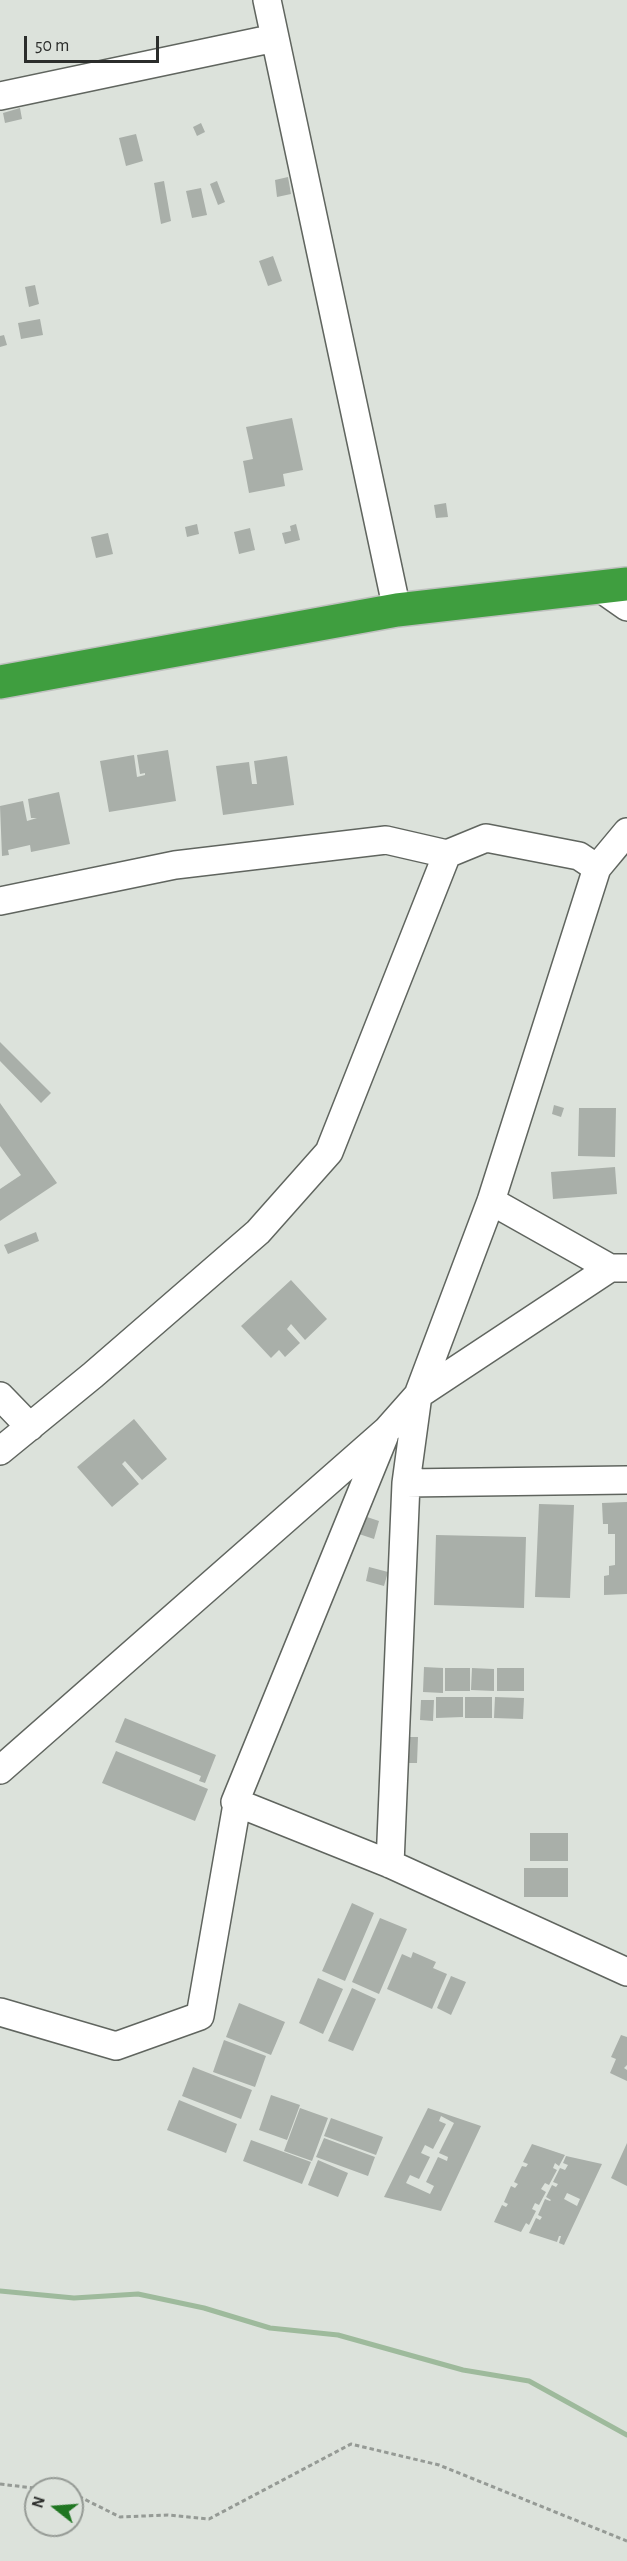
<!DOCTYPE html>
<style>
body{margin:0}
#map{position:relative;width:627px;height:2561px;overflow:hidden;background:#dce2db;font-family:"Alegreya Sans",sans-serif}
canvas{display:block}
.north{position:absolute;left:24px;top:2477px;width:60px;height:60px;box-sizing:border-box;background:#dce2db;border:2px solid #959a95;border-radius:50%;rotate:287deg;font-size:16px;font-weight:700;line-height:24px;text-align:center;color:#2b2d2b}
.north::after{content:'';display:block;margin:auto;width:21px;height:27px;background:#207622;clip-path:polygon(50% 0,100% 100%,50% 72%,0 100%)}
.scale{position:absolute;left:24px;top:36px;width:135px;height:27px;box-sizing:border-box;border:3px solid #2b2d2b;border-top:0;padding-left:8px;font-size:18px;line-height:21px;white-space:nowrap;color:#2b2d2b;-webkit-text-stroke:4px #dce2db;paint-order:stroke}
</style>
<div id="map">
<canvas width="627" height="2561"></canvas>
<div class="north">N</div>
<div class="scale">50 m</div>
</div>
<script>
const ctx = document.querySelector('canvas').getContext('2d');
ctx.lineJoin = 'round';
const toPath = rows => new Path2D(rows.map(r => 'M' + r).join(''));
function trace(path, color, width, dash) { ctx.strokeStyle = color; ctx.lineWidth = width; ctx.lineCap = dash ? 'butt' : 'round'; ctx.setLineDash(dash || []); ctx.stroke(path); }
function fillPath(path, color) { ctx.fillStyle = color; ctx.fill(path, 'evenodd'); }
const stream = toPath([
 [0,2291,74,2298,138,2294,204,2308,270,2328,338,2335,463,2370,529,2381,627,2435]
]);
const building = toPath([
 [20,108,22,119,5,123,3,113],
 [201,123,205,132,197,136,193,127],
 [136,134,143,161,126,166,119,138],
 [288,177,291,194,277,197,275,180],
 [164,181,171,221,161,224,154,183],
 [217,181,225,202,218,205,210,184],
 [201,188,207,215,192,218,186,191],
 [273,256,282,281,268,286,259,261],
 [35,285,39,304,29,307,25,287],
 [40,319,43,335,21,339,18,323],
 [4,335,7,345,0,347,0,336],
 [292,418,303,470,283,474,285,486,249,493,243,461,253,459,246,427],
 [446,503,448,517,436,518,434,505],
 [197,524,199,534,187,537,185,527],
 [296,524,300,540,285,544,282,533,291,531,290,526],
 [250,528,255,550,239,554,234,532],
 [108,533,113,554,96,558,91,537],
 [168,750,176,801,109,812,100,761,134,755,137,777,145,775,145,773,140,774,137,755],
 [287,756,294,805,223,815,216,766,249,762,252,784,257,784,254,761],
 [59,792,70,844,31,852,30,845,8,850,9,855,2,856,0,806,23,801,27,821,37,818,31,818,28,799],
 [0,1042,51,1093,41,1103,0,1061],
 [0,1103,57,1183,0,1221,0,1189,21,1175,0,1146],
 [554,1105,564,1108,561,1117,552,1114],
 [579,1108,616,1108,615,1157,578,1156],
 [615,1167,617,1194,553,1199,551,1172],
 [36,1232,39,1241,8,1254,4,1245],
 [291,1280,327,1319,305,1340,291,1324,287,1329,300,1343,285,1357,279,1350,271,1358,241,1326],
 [134,1419,167,1459,142,1480,125,1461,122,1464,139,1484,112,1507,77,1467],
 [627,1502,627,1594,604,1595,604,1576,609,1575,609,1566,615,1565,615,1534,608,1534,608,1524,603,1524,602,1503],
 [539,1504,574,1505,570,1598,535,1597],
 [364,1516,379,1521,374,1539,359,1534],
 [436,1535,526,1537,524,1608,434,1605],
 [369,1567,388,1572,384,1586,366,1581],
 [424,1667,443,1668,443,1693,423,1692],
 [445,1668,470,1668,470,1691,445,1691],
 [472,1668,494,1669,494,1691,471,1690],
 [497,1668,524,1668,524,1691,497,1691],
 [436,1697,463,1697,463,1717,436,1718],
 [465,1697,492,1697,492,1718,465,1718],
 [495,1697,524,1698,523,1719,494,1718],
 [421,1700,434,1700,433,1721,420,1720],
 [125,1718,216,1755,205,1783,199,1781,201,1776,115,1742],
 [402,1737,418,1737,417,1763,401,1763],
 [116,1751,208,1789,195,1821,102,1783],
 [530,1833,568,1833,568,1861,530,1861],
 [524,1868,568,1868,568,1897,524,1897],
 [352,1903,374,1913,345,1981,322,1971],
 [380,1918,407,1929,379,1994,352,1982],
 [413,1952,436,1962,433,1968,447,1974,432,2009,387,1989,402,1954,411,1958],
 [451,1976,466,1982,451,2015,437,2008],
 [318,1978,343,1989,323,2034,299,2023],
 [352,1988,376,1999,353,2051,328,2041],
 [239,2003,285,2022,271,2055,226,2037],
 [621,2035,627,2037,627,2065,624,2068,627,2070,627,2081,610,2073,616,2059,611,2057],
 [224,2040,266,2056,255,2087,213,2072],
 [193,2067,252,2090,241,2119,182,2096],
 [271,2095,300,2105,287,2140,259,2130],
 [179,2100,237,2124,226,2153,167,2130],
 [300,2108,328,2118,312,2161,284,2151],
 [428,2108,481,2126,441,2211,384,2197],
 [441,2116,454,2123,439,2153,448,2157,447,2161,438,2157,426,2182,434,2186,430,2194,406,2183,410,2175,419,2179,430,2157,421,2153,425,2145,433,2149,446,2124,439,2121],
 [331,2118,383,2137,376,2155,324,2136],
 [324,2138,375,2157,368,2176,316,2157],
 [251,2140,311,2162,302,2184,243,2161],
 [627,2143,627,2186,611,2178],
 [532,2144,565,2155,559,2166,555,2163,553,2168,557,2170,549,2185,545,2183,541,2189,546,2192,539,2205,535,2203,532,2209,536,2211,529,2225,526,2223,521,2232,494,2222,502,2205,506,2207,508,2204,504,2202,511,2186,515,2188,518,2184,514,2182,522,2166,526,2167,528,2164,523,2162],
 [566,2156,602,2164,564,2245,559,2243,561,2236,559,2236,557,2242,529,2233,536,2218,540,2220,542,2217,538,2215,545,2199,550,2201,551,2200,546,2197,552,2185,556,2187,558,2184,553,2182,560,2168,565,2170,568,2165,563,2163],
 [567,2193,580,2199,577,2206,564,2199],
 [318,2160,348,2173,338,2197,308,2185]
]);
const path = toPath([
 [0,2484,42,2489],
 [72,2493,120,2517,168,2515,209,2519,351,2444,439,2465,627,2541]
]);
const minor = toPath([
 [267,0,397,610],
 [0,96,275,38],
 [597,586,627,607],
 [0,901,175,865,386,840,447,854,486,838,579,856,597,868],
 [491,1201,610,1268,626,1268],
 [0,1396,30,1427],
 [384,1437,235,1802,390,1864,627,1972],
 [0,1451,93,1375,258,1232,329,1152,447,854],
 [406,1483,627,1480],
 [0,1770,387,1430,418,1395,491,1201,597,868,627,832],
 [390,1864,406,1483,418,1395,610,1268],
 [0,2012,116,2046,200,2016,237,1804]
]);
const highway = toPath([
 [0,682,397,610,627,584]
]);
trace(stream, '#9eba9c', 5);
fillPath(building, '#a9afa9');
trace(minor, '#60655f', 30);
trace(highway, '#bfc0bf', 36);
trace(path, '#959a95', 3, [4.5, 3]);
trace(minor, '#fff', 27);
trace(highway, '#3f9e3f', 33);
</script>
